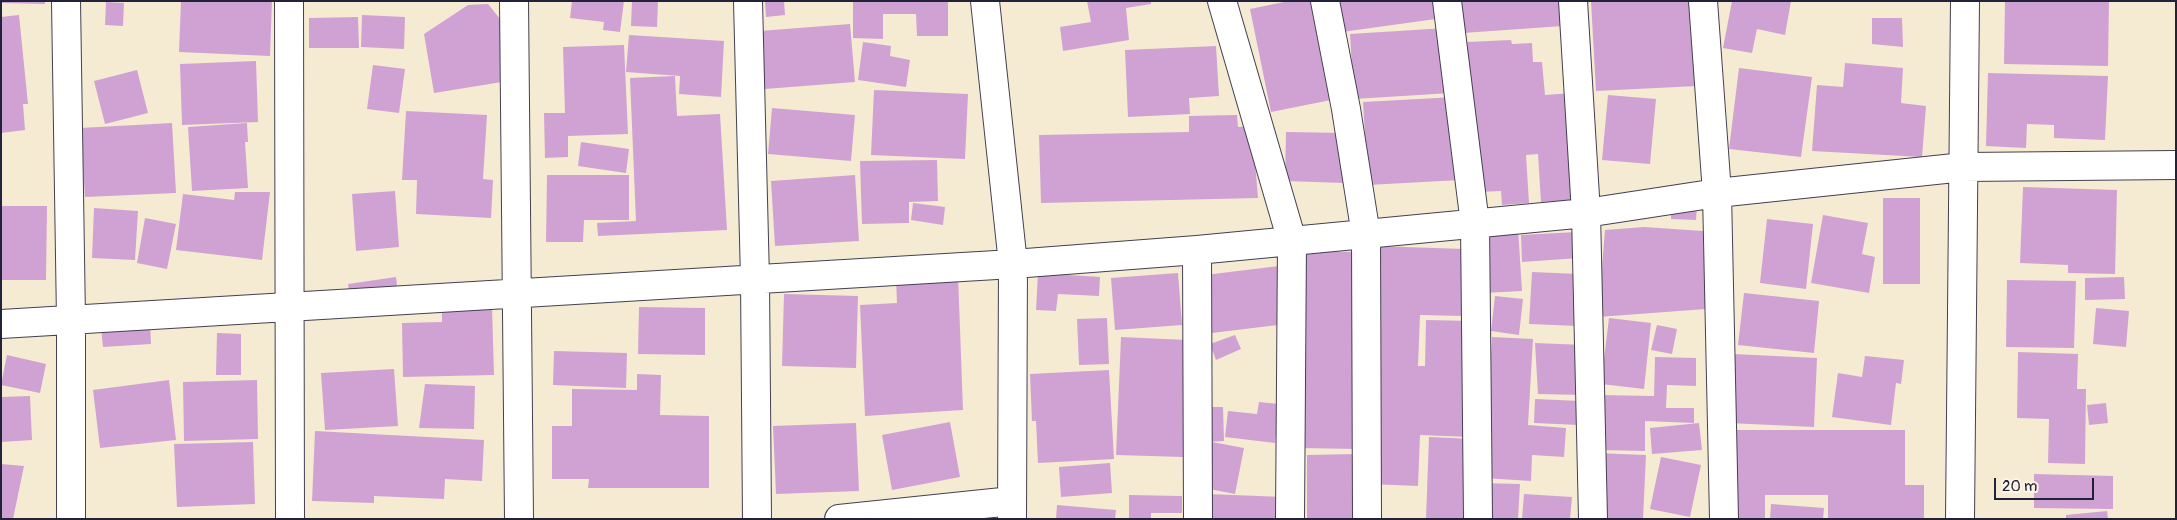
<!DOCTYPE html>
<style>
body{margin:0}
#map{position:relative;width:2177px;height:520px;overflow:hidden;background:#f5ebd2;font-family:Pangolin,sans-serif}
canvas{display:block}
.frame{position:absolute;inset:0;border:2px solid #22223b;pointer-events:none}
.scale{position:absolute;left:1994px;top:478px;width:100px;height:22px;box-sizing:border-box;border:2px solid #22223b;border-top:0;padding-left:6px;font-size:15px;line-height:18px;white-space:nowrap;color:#22223b;-webkit-text-stroke:4px #fcf5e5;paint-order:stroke}
</style>
<div id="map">
<canvas width="2177" height="520"></canvas>
<div class="frame"></div>
<div class="scale">20 m</div>
</div>
<script>
const ctx = document.querySelector('canvas').getContext('2d');
ctx.lineJoin = 'round';
function fillPath(path, color) { ctx.fillStyle = color; ctx.fill(path, 'evenodd'); }
const toPath = rows => new Path2D(rows.map(r => 'M' + r).join(''));
function trace(path, color, width, dash) { ctx.strokeStyle = color; ctx.lineWidth = width; ctx.lineCap = dash ? 'butt' : 'round'; ctx.setLineDash(dash || []); ctx.stroke(path); }
const building = toPath([
 [1,1,45,1,45,4,1,3],
 [181,1,272,1,270,56,179,52],
 [572,1,624,1,620,32,603,30,604,22,570,18],
 [632,1,658,1,657,27,631,26],
 [765,1,784,1,785,15,766,17],
 [853,1,948,1,948,36,917,36,916,14,883,14,883,39,853,38],
 [1087,1,1151,1,1151,4,1126,8,1129,40,1063,51,1060,27,1091,22],
 [1289,1,1311,1,1331,100,1271,112,1250,9],
 [1338,1,1440,1,1443,18,1342,32],
 [1461,1,1561,1,1563,26,1463,33],
 [1591,1,1692,1,1697,86,1596,91],
 [1732,1,1791,1,1785,35,1757,29,1752,53,1723,48],
 [2005,1,2109,1,2108,66,2004,64],
 [106,2,124,3,123,26,105,25],
 [488,4,500,19,502,82,434,93,424,34,468,5],
 [19,15,28,104,23,104,25,130,1,133,1,17],
 [362,15,405,17,404,49,361,47],
 [358,17,359,48,309,48,309,18],
 [1872,18,1902,18,1903,47,1872,44],
 [850,24,855,82,765,89,760,31],
 [1446,28,1451,93,1354,99,1350,34],
 [629,35,724,41,721,97,679,94,680,76,626,72],
 [1511,40,1512,44,1532,43,1533,62,1542,62,1545,95,1572,93,1579,200,1541,202,1538,154,1526,155,1529,203,1502,205,1501,191,1477,192,1467,42],
 [863,42,891,46,890,56,910,60,906,87,858,80],
 [624,45,628,134,568,136,568,157,545,158,544,113,565,113,563,47],
 [1216,46,1219,96,1189,98,1190,114,1128,117,1125,50],
 [256,61,258,122,182,125,180,64],
 [1845,63,1903,68,1901,103,1926,106,1922,157,1812,151,1817,85,1843,87],
 [373,65,405,69,399,113,367,109],
 [1739,68,1812,77,1801,157,1729,149],
 [137,70,148,113,105,124,94,81],
 [1988,73,2108,76,2105,140,2054,138,2054,125,2027,124,2026,148,1986,146],
 [675,76,677,116,720,114,727,230,598,236,597,223,636,221,630,78],
 [874,90,968,94,965,159,871,155],
 [1608,95,1656,99,1650,164,1602,160],
 [1455,97,1460,180,1368,185,1363,102],
 [772,108,855,115,851,161,768,154],
 [406,111,487,115,483,179,493,180,491,218,416,214,417,180,402,180],
 [1237,115,1238,127,1252,126,1258,198,1041,203,1039,135,1189,132,1189,116],
 [172,123,176,193,85,197,80,128],
 [247,123,248,142,245,142,248,188,192,191,188,127],
 [1286,132,1345,133,1344,183,1285,181],
 [581,142,629,149,626,173,578,166],
 [937,160,938,201,909,202,909,223,862,224,860,161],
 [547,175,629,175,629,220,584,220,583,242,546,242],
 [855,175,859,241,775,246,771,181],
 [2023,187,2117,190,2115,274,2068,273,2068,265,2020,263],
 [395,191,399,247,356,251,352,194],
 [235,192,270,192,262,260,176,250,183,194,234,200],
 [1883,198,1920,198,1920,284,1883,284],
 [913,203,945,207,943,225,911,220],
 [1671,205,1697,206,1696,220,1671,219],
 [1,206,47,206,46,280,1,280],
 [94,208,138,211,135,260,92,258],
 [1823,215,1868,223,1862,254,1875,257,1869,293,1811,283],
 [145,218,176,224,167,269,137,263],
 [1767,219,1813,224,1806,289,1760,283],
 [1644,227,1703,231,1706,309,1598,317,1605,230],
 [1518,228,1522,291,1484,293,1480,230],
 [1577,232,1579,258,1522,262,1521,235],
 [1374,246,1465,249,1464,316,1420,315,1418,366,1425,366,1426,320,1473,321,1470,437,1420,435,1418,486,1369,484],
 [1297,251,1360,252,1357,449,1300,448],
 [1279,266,1286,324,1212,333,1205,275],
 [1532,272,1579,274,1577,326,1529,324],
 [1038,273,1100,277,1099,296,1058,294,1056,311,1036,310],
 [1178,273,1182,325,1115,330,1111,278],
 [958,275,963,410,865,416,860,305,897,303,896,279],
 [396,277,398,293,350,299,348,284],
 [2124,277,2125,299,2085,300,2085,278],
 [2007,280,2076,281,2074,348,2006,347],
 [1744,293,1819,301,1814,353,1738,345],
 [784,294,858,296,856,368,782,366],
 [1495,296,1523,299,1519,335,1491,331],
 [492,306,494,375,403,377,402,323,442,322,442,308],
 [639,307,705,308,705,355,638,354],
 [2096,308,2129,311,2126,347,2093,344],
 [1107,318,1109,364,1079,365,1077,319],
 [1609,318,1651,323,1644,389,1601,384],
 [150,324,151,344,103,347,101,327],
 [1657,325,1677,329,1672,354,1651,350],
 [217,333,241,334,241,375,216,375],
 [1235,335,1241,349,1216,360,1210,344],
 [1121,337,1187,340,1183,457,1116,455],
 [1492,337,1533,339,1528,425,1566,428,1564,457,1532,455,1531,481,1484,478],
 [1535,343,1584,345,1583,395,1538,394],
 [554,351,627,353,626,388,553,385],
 [2018,352,2078,354,2077,389,2086,389,2085,464,2048,463,2049,419,2017,418],
 [1733,354,1817,358,1814,427,1729,423],
 [7,355,46,364,40,393,1,385],
 [1865,356,1904,360,1901,384,1896,383,1891,425,1832,417,1838,373,1862,377],
 [1655,357,1696,358,1696,386,1667,385,1666,408,1694,408,1694,423,1645,421,1645,451,1599,450,1600,395,1654,396],
 [394,369,398,426,325,430,321,373],
 [1109,370,1114,459,1038,463,1036,421,1032,421,1030,374],
 [637,374,661,375,660,415,709,416,709,488,588,488,589,479,552,479,552,426,572,426,572,389,637,390],
 [169,380,176,440,100,448,93,390],
 [257,380,258,439,184,441,183,382],
 [425,384,475,386,474,429,419,428],
 [30,396,32,440,1,442,1,397],
 [1535,399,1580,401,1579,425,1534,423],
 [1259,402,1279,404,1275,443,1225,437,1228,411,1257,414],
 [2106,403,2108,423,2089,425,2087,405],
 [1204,407,1223,407,1224,441,1206,442],
 [950,422,960,477,892,490,882,435],
 [856,423,859,491,776,494,773,426],
 [1699,423,1702,450,1652,454,1650,428],
 [1732,430,1905,430,1905,485,1924,485,1924,519,1828,519,1828,495,1765,495,1765,519,1733,519],
 [315,431,484,440,482,481,445,479,444,499,374,496,374,503,312,501],
 [1429,437,1473,439,1469,519,1426,519],
 [253,442,255,504,177,507,174,444],
 [1212,442,1244,448,1235,494,1204,488],
 [1596,453,1646,455,1643,519,1593,519],
 [1356,454,1356,519,1307,519,1307,455],
 [1661,457,1701,465,1690,517,1650,509],
 [1110,463,1112,493,1061,497,1059,467],
 [1,464,24,466,13,519,1,519],
 [2034,474,2113,476,2113,509,2034,508],
 [1481,483,1520,484,1518,519,1480,519],
 [1207,494,1284,497,1283,519,1206,519],
 [1524,494,1572,497,1570,519,1522,519],
 [1129,495,1182,496,1182,513,1151,513,1151,519,1129,519],
 [1771,504,1824,508,1823,519,1770,519],
 [1057,505,1116,510,1115,519,1056,519],
 [2107,511,2108,519,2066,519,2066,515]
]);
const minor = toPath([
 [66,1,71,320,71,519],
 [289,1,290,519],
 [514,1,519,519],
 [748,1,755,279,757,519],
 [985,1,1013,264,1012,519],
 [1222,1,1292,241,1290,519],
 [1325,1,1346,109,1366,235,1367,519],
 [1447,1,1475,224,1478,519],
 [1573,1,1586,213,1593,519],
 [1703,1,1717,193,1724,519],
 [1197,250,1198,519],
 [1,324,1013,264,1197,250,1586,213,1717,193,1964,167,2176,165],
 [839,519,1012,501],
 [1960,519,1965,1]
]);
fillPath(building, '#d0a2d4');
trace(minor, '#424052', 30);
trace(minor, '#fff', 28);
</script>
